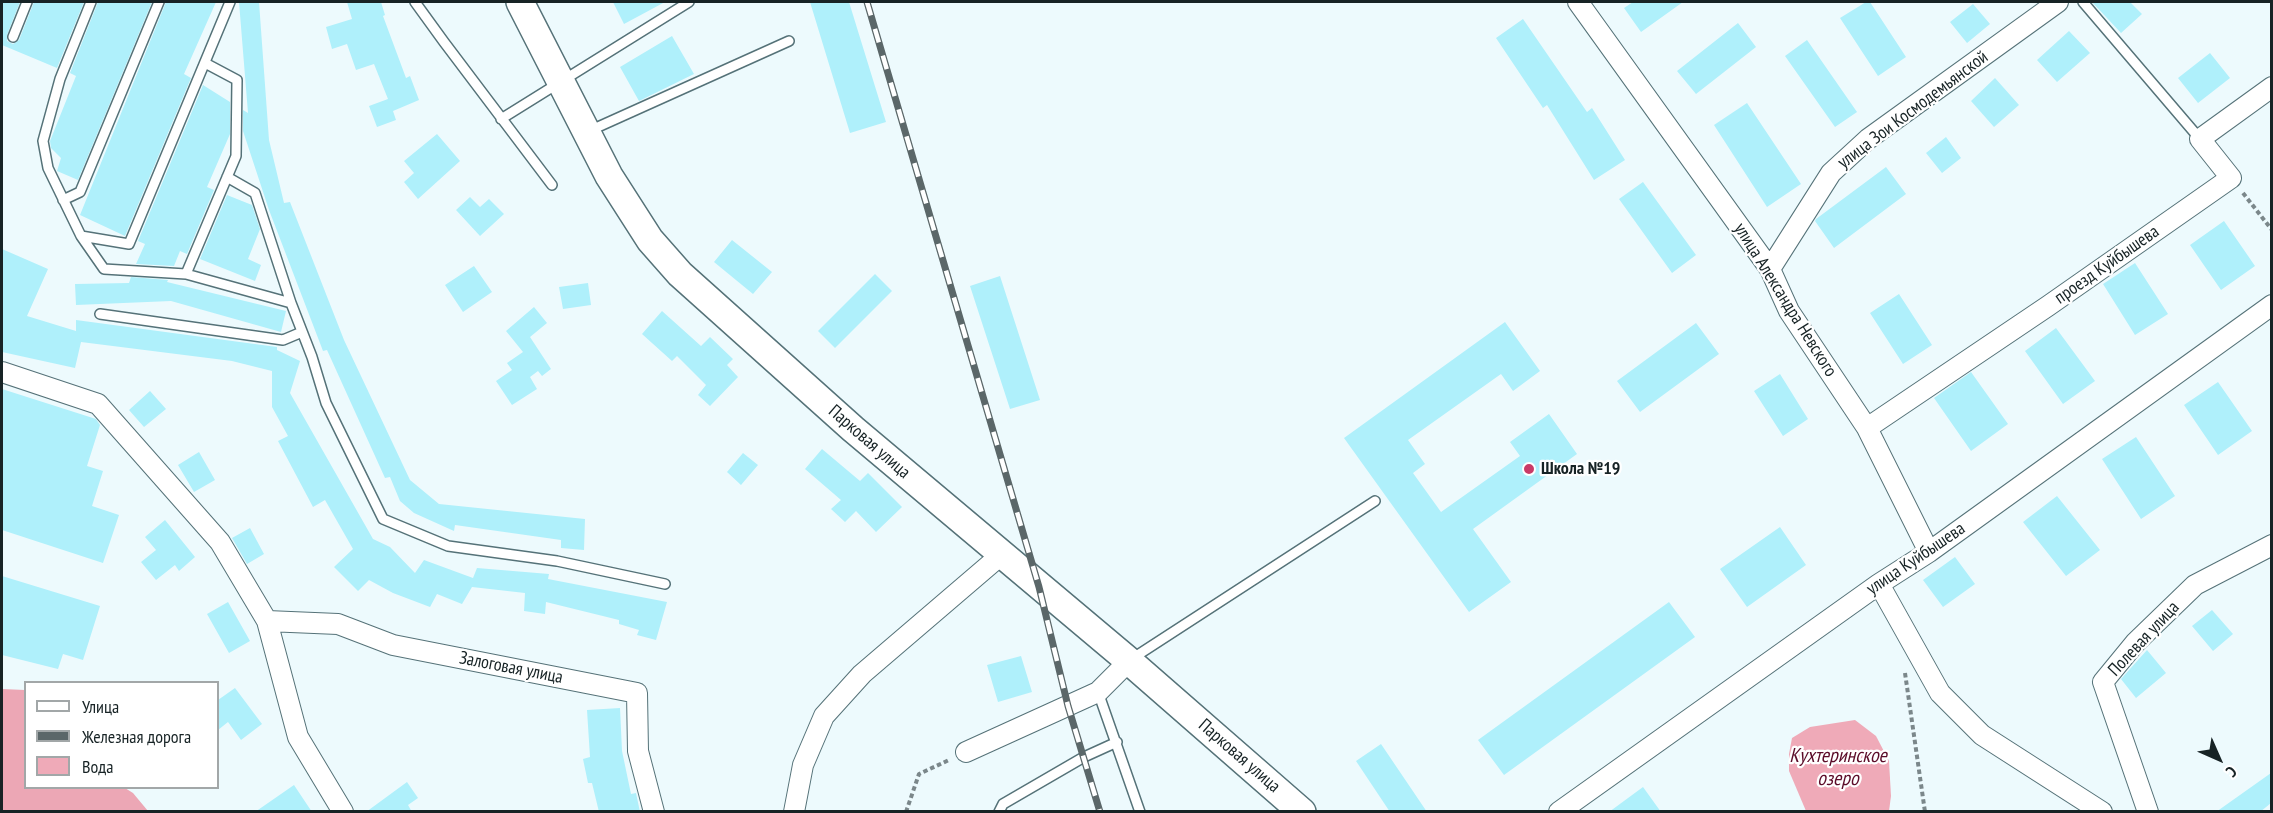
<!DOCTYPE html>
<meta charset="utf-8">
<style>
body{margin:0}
#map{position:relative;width:2273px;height:813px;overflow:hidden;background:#edfafd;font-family:"PT Sans Narrow",sans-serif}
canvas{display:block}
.frame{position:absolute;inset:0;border:3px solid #172325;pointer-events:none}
.legend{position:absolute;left:24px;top:681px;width:195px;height:108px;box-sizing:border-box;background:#fff;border:2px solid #a2a7a8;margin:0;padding:8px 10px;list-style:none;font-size:18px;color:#172325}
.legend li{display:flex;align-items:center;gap:12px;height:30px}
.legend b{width:30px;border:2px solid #a2a7a8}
.north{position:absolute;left:2189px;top:729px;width:60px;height:60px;-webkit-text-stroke:4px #fff;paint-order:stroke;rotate:135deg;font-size:16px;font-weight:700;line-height:24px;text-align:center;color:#172325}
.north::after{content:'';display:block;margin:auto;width:21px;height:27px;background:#172325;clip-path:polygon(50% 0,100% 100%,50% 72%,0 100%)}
</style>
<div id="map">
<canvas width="2273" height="813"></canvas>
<div class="frame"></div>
<ul class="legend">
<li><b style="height:8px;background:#fff"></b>Улица</li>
<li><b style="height:8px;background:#5b6769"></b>Железная дорога</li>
<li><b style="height:16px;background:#efaab8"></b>Вода</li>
</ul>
<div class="north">С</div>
</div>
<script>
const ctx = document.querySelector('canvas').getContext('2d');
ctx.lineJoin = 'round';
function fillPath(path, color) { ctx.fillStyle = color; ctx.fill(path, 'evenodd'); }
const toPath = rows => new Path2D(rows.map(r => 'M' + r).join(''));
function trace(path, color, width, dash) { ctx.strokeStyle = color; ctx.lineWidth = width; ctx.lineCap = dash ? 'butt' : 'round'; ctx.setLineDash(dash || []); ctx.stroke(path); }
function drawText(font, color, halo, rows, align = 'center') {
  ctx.font = font + ' "PT Sans Narrow",sans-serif'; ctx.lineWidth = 4.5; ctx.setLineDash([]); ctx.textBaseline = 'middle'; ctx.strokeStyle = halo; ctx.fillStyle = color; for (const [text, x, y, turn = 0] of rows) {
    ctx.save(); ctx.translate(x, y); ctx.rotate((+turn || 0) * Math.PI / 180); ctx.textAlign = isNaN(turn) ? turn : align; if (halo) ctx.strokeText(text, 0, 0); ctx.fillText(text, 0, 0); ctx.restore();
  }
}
const forest = toPath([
 [2,689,25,690,26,788,125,788,133,793,148,811,2,811]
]);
const water = toPath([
 [1855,720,1876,736,1889,761,1891,796,1889,811,1806,811,1789,771,1789,754,1792,738,1810,727]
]);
const building = toPath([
 [2,2,20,2,7,35,7,41,13,44,19,40,34,2,84,2,57,68,2,45],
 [98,2,152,2,78,180,57,171,61,158,51,148,50,141,76,76,70,73],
 [166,2,216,2,184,74,191,78,125,236,80,215],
 [239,2,259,2,269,140,284,203,290,202,344,340,410,480,439,504,585,519,584,550,561,548,561,540,455,525,454,531,414,513,400,501,390,477,385,478,327,350,323,351,269,210,243,131,243,110,248,113],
 [347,2,381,2,385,15,383,16,406,78,410,76,419,100,393,111,396,120,377,127,369,106,388,99,374,64,356,70,347,44,332,49,326,27,352,19],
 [613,2,665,2,624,24],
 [810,2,849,2,886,122,850,133],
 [1633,2,1683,2,1641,32,1624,8],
 [1866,2,1870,2,1906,57,1878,76,1840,18],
 [2092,2,2130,2,2142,14,2121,33],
 [1973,4,1990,24,1967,43,1950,22],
 [1523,19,1587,112,1592,108,1625,160,1594,180,1547,105,1543,108,1496,38],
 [1738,23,1756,47,1696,94,1677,71],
 [2069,31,2090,53,2057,82,2037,60],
 [672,36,694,74,639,101,620,67],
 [1807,40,1857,112,1835,127,1785,56],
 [2210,53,2230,78,2198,103,2178,78],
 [1995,78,2019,105,1994,127,1971,101],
 [203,85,230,102,230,134,207,187,214,190,187,254,180,251,174,266,136,264,145,244,138,241],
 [1747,103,1801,184,1767,207,1714,125],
 [437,134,460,161,418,199,404,182,414,173,404,161],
 [1946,137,1961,158,1942,173,1926,153],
 [1886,167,1906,194,1834,248,1815,221,1816,219],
 [1643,182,1696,255,1672,273,1619,199],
 [227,195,252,205,260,229,248,259,261,265,255,281,200,259],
 [470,197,480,207,489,199,504,214,480,236,456,210],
 [2224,221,2255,266,2221,290,2190,245],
 [732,240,772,272,753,294,714,262],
 [2,249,48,269,27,316,76,331,76,320,277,347,277,350,300,361,290,393,373,539,390,547,415,573,424,560,473,578,477,568,549,574,548,579,667,602,656,640,637,635,639,630,619,624,619,620,546,602,545,614,524,611,525,593,472,587,462,604,437,594,430,607,393,593,369,580,358,591,334,567,353,549,325,500,313,507,278,441,288,436,272,407,272,371,232,361,81,342,75,368,2,352],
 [2135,263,2168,314,2135,335,2103,284],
 [474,266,492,292,463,312,445,285],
 [875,274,892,291,835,348,818,331],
 [1000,276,1040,400,1010,409,970,286],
 [131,277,168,280,167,282,286,311,281,332,171,301,76,305,75,284,129,283],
 [588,283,591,305,563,309,559,287],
 [1899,294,1932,345,1903,364,1870,313],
 [534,307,547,323,530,337,551,369,542,376,538,371,530,377,537,389,512,405,496,381,512,370,507,363,523,352,506,331],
 [662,311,701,346,710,337,733,359,727,365,738,377,710,406,698,395,706,385,677,356,672,361,642,334],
 [1505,322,1540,371,1513,391,1501,374,1408,440,1425,464,1413,473,1441,512,1520,456,1510,442,1549,414,1577,454,1473,529,1511,582,1469,612,1344,438],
 [1696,323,1719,354,1640,412,1617,381],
 [2056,328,2095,381,2063,404,2025,351],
 [1971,372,2008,424,1971,451,1934,398],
 [1780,374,1808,419,1783,436,1754,391],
 [2218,382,2252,431,2218,455,2184,405],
 [2,389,96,419,100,425,87,466,103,471,92,506,119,515,103,563,2,530],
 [150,391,166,409,144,427,129,410],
 [2136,437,2175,496,2141,519,2102,459],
 [822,449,860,481,868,473,902,507,876,532,856,511,845,522,831,509,841,500,805,469],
 [199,452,215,480,194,492,178,465],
 [743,453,758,465,741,485,727,472],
 [2057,496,2100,550,2066,576,2023,522],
 [165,520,195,557,179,571,175,565,156,580,141,562,156,550,145,537],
 [1780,527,1806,565,1747,607,1720,569],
 [250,528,264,554,247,564,232,538],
 [1955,557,1975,584,1943,607,1923,580],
 [2,576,100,606,83,660,63,654,58,669,2,655],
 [228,602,250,641,229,653,207,614],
 [1669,602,1695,637,1504,775,1478,740],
 [2212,610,2233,634,2213,651,2192,626],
 [2147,650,2166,673,2136,698,2121,679],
 [1021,656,1032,692,998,702,987,665],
 [235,688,262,724,241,740,228,722,218,730,218,700],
 [620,708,622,751,631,794,636,793,640,812,599,812,592,783,588,783,583,759,590,757,587,710],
 [1381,744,1427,812,1390,812,1356,761],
 [2271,773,2271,803,2260,812,2216,812],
 [407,782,418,798,408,805,412,812,366,812],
 [294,785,312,812,255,812],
 [1643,787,1661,812,1609,812]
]);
const path = toPath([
 [2243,193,2272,230],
 [1905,673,1925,812],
 [906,812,919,774,949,760]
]);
const lane = toPath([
 [91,2,60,79,43,141,48,168,81,236,104,269,186,274,291,303,312,357,326,403,383,519,448,546,557,561,665,584],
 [415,2,444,42,552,185],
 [2083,2,2200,139],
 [13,37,27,2],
 [501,119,689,2],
 [589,131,789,41],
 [227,177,255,193,291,303],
 [63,200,80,192,159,2],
 [81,236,129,244,230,2],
 [186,274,236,156,237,80,205,63],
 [100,314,283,340,302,332],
 [1130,660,1375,501],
 [1098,692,1140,812],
 [999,812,1003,804,1084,757,1117,742]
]);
const street = toPath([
 [1578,2,1770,269,1789,311,1867,428,1929,552],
 [1770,269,1831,173,1868,139,2058,2],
 [2,372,98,404,220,542,267,621,298,737,343,812],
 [1867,428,2048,306,2231,178,2200,139,2272,87],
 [1879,584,1940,693,1982,735,2102,812],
 [267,621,338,624,393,645,637,693,638,751,654,812],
 [966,752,1098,692,1129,661],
 [794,812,803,765,824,716,862,674,1001,555],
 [1559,812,1879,584,1929,552,2272,305],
 [2148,812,2103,682,2135,643,2195,585,2272,545]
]);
const secondary = toPath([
 [520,2,609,176,650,240,680,274,853,429,1129,661,1302,812]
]);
const rail = toPath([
 [867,2,1039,587,1068,706,1100,812]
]);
const markers = [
 [1529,469,6,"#c93b68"]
];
const streetNames = [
 ["улица Зои Космодемьянской",1913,110,-37],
 ["проезд Куйбышева",2107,265,-35],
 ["улица Александра Невского",1785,300,58],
 ["Парковая улица",869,442,41],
 ["улица Куйбышева",1916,559,-34],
 ["Полевая улица",2144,639,-47],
 ["Залоговая улица",511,668,11],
 ["Парковая улица",1239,756,41]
];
const poiNames = [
 ["Школа №19",1541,469]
];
const waterNames = [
 ["Кухтеринское",1838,756],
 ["озеро",1838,779]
];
fillPath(forest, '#eca7b5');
fillPath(water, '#efaab8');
fillPath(building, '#aff0fb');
trace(lane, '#557278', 12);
trace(street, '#557278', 22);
trace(secondary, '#557278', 30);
trace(path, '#7b878a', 4, [4.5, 3]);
trace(lane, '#fff', 9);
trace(street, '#fff', 20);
trace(secondary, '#fff', 27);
trace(rail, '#5b6769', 7);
trace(rail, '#fff', 4.5, [14]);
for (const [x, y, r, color] of markers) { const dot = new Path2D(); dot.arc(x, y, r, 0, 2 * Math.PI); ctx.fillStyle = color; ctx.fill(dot); trace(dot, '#fff', 2); }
drawText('18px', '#172325', '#fff', streetNames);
drawText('bold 18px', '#172325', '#fff', poiNames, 'left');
drawText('italic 20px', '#5c0c29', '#fff', waterNames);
</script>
